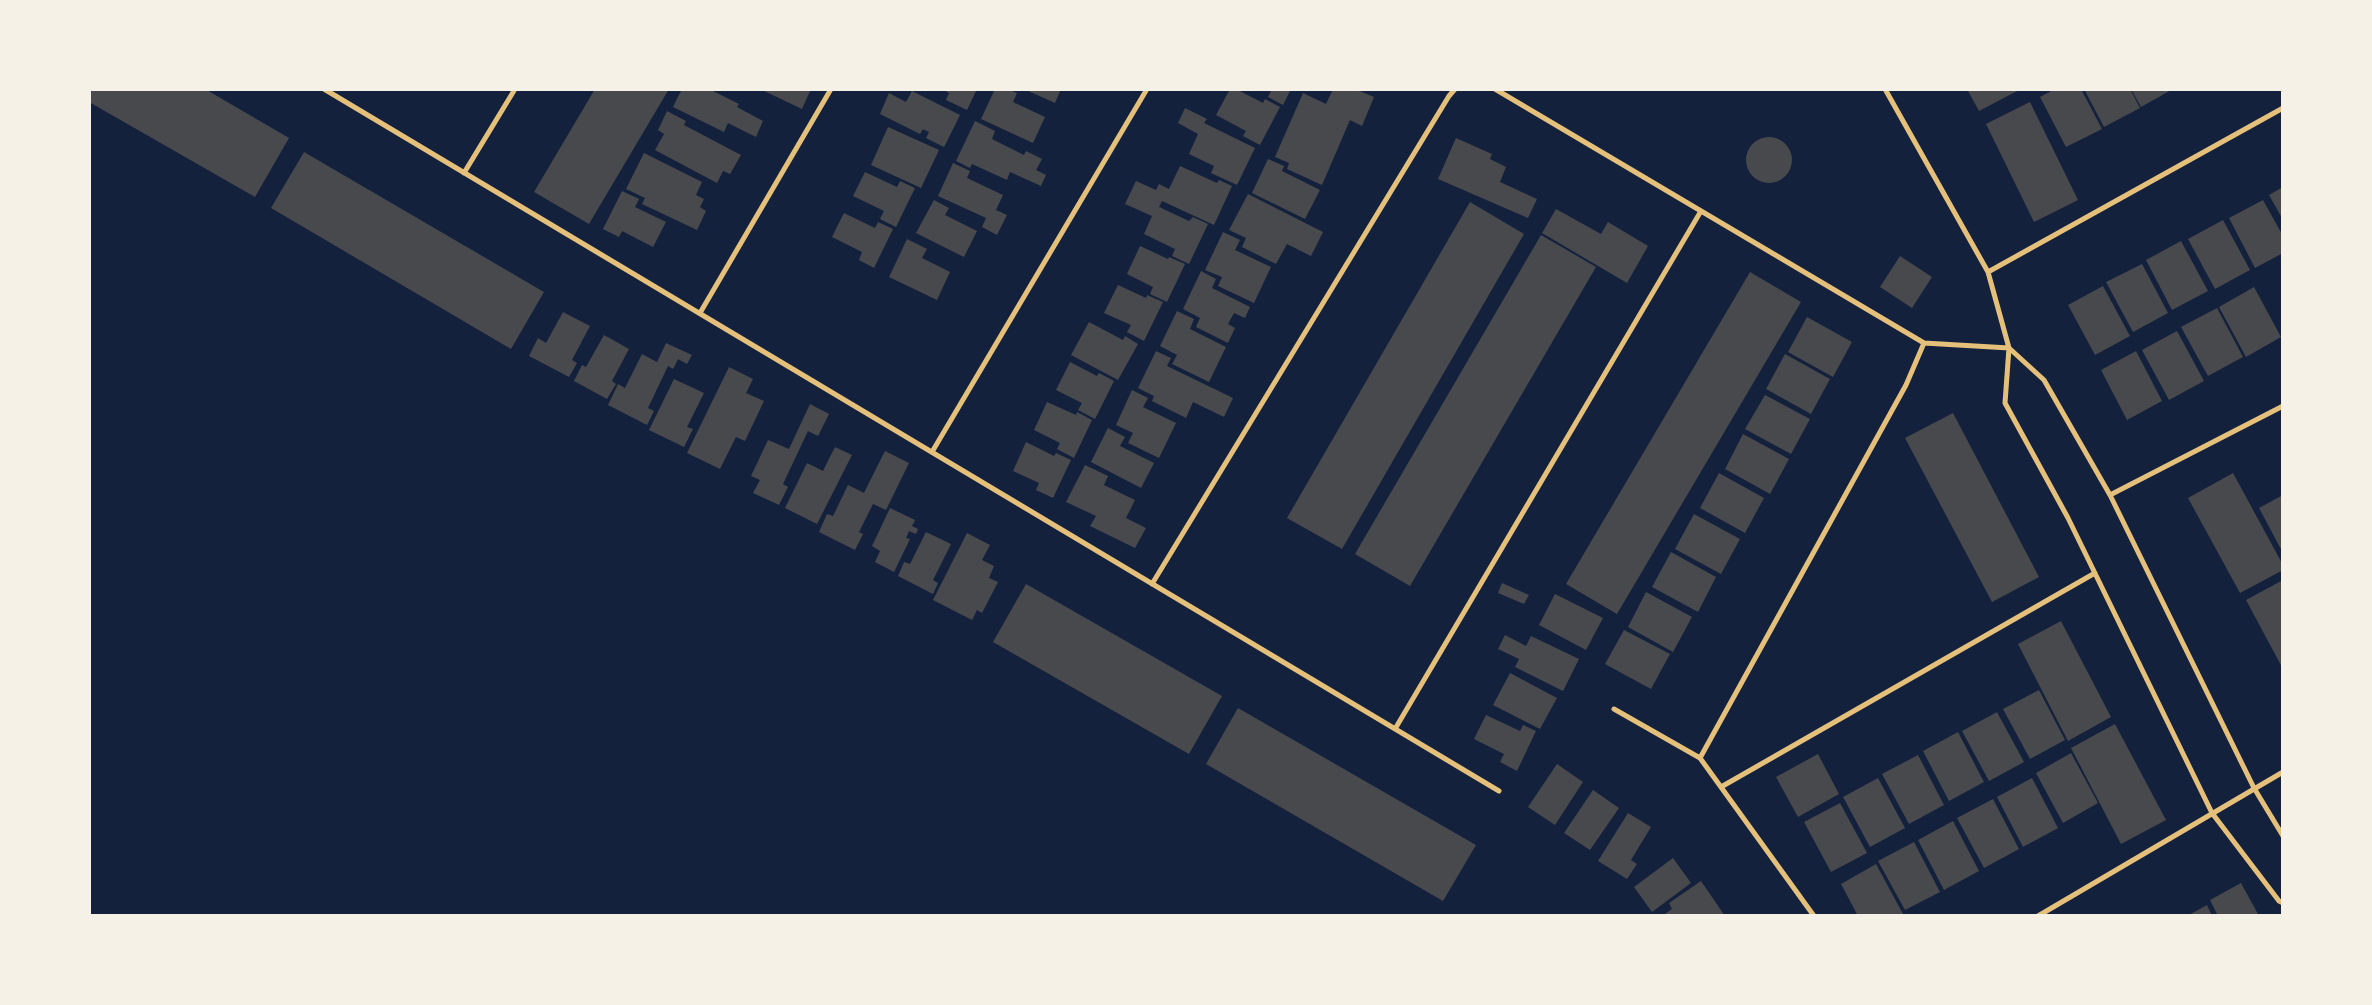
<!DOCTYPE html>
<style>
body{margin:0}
#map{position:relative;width:2372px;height:1005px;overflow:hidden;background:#14213d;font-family:"Titillium Web",sans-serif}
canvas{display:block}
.frame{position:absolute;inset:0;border:91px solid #f6f1e7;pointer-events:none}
</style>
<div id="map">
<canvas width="2372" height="1005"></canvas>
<div class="frame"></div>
</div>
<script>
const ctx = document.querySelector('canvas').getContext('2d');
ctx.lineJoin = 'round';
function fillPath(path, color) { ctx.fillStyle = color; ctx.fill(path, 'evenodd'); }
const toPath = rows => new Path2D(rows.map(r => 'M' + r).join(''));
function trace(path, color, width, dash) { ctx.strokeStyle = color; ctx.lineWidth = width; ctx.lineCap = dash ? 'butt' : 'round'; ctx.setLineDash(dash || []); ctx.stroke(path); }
const building = toPath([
 [89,89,205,89,289,138,255,197,89,102],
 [595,89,669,89,589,224,534,192],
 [682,89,709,89,739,104,737,107,763,121,756,137,728,123,724,132,673,107],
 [760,89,811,89,802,109],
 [942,89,977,89,967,110,946,100,949,93],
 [995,89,1007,89,1017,93,1013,102,1045,117,1033,143,981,119],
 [1024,89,1061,89,1055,103],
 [1230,89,1236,89,1263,103,1265,99,1280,107,1260,145,1243,136,1246,131,1216,115],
 [1272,89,1291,89,1283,105,1268,97],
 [1333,89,1355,89,1374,97,1362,126,1350,120,1322,185,1287,169,1289,163,1275,157,1303,93,1326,104],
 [1967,89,2021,89,1979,111],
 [2055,89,2081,89,2102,129,2066,147,2040,97],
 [2084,89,2130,89,2140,108,2104,127],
 [2131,89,2173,89,2141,107],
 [912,91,960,115,944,147,926,138,929,132,923,129,920,134,880,114,889,93,906,102],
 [2030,102,2078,200,2034,222,1986,124],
 [1185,108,1207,119,1204,123,1255,148,1237,185,1211,173,1214,166,1189,154,1198,134,1178,123],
 [667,111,686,121,684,125,741,155,730,174,723,171,717,183,655,150,664,134,658,130],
 [975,121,995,131,992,139,1024,155,1026,151,1042,159,1036,170,1046,175,1041,186,1010,172,1007,180,972,164,970,168,956,161],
 [888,127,939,150,921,188,871,165],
 '1746 160a23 23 0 1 1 46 0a23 23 0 1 1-46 0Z',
 [1456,138,1492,154,1490,159,1506,167,1500,182,1537,199,1528,218,1438,179],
 [304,152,544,292,511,349,271,208],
 [644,153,702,182,696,195,704,199,700,207,706,211,697,230,642,204,645,198,626,189],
 [1268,159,1284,166,1282,171,1320,190,1305,219,1252,193],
 [953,163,970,171,967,178,1003,195,996,210,1007,215,997,235,982,227,986,218,938,196],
 [1180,166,1217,183,1219,180,1232,186,1214,225,1162,201,1159,207,1189,221,1193,217,1208,224,1189,264,1172,256,1175,249,1144,234,1152,216,1125,204,1136,181,1156,190,1159,184,1169,189],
 [865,172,897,187,900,181,915,188,896,227,880,219,884,211,853,196],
 [2283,187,2283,220,2269,195],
 [622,191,639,199,635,207,666,222,653,247,622,231,619,237,603,229],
 [1248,194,1323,232,1311,256,1287,244,1276,264,1242,247,1246,238,1229,230],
 [934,200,949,208,945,215,977,231,964,257,916,233],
 [2263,200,2283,236,2283,253,2255,268,2229,218],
 [1470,202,1524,234,1342,549,1287,518],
 [1556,209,1601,234,1608,222,1648,246,1627,283,1542,233],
 [844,213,875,228,878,222,893,229,874,268,859,260,862,252,832,237],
 [2223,220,2250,270,2215,289,2188,239],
 [1223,232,1240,240,1235,250,1271,267,1254,303,1218,286,1222,277,1205,270],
 [1541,235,1596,267,1410,586,1355,554],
 [907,239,927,249,922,258,950,272,937,300,889,277],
 [2181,241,2208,291,2172,310,2146,260],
 [1140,246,1168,259,1169,257,1185,264,1167,302,1150,294,1153,287,1127,274],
 [1900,256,1932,277,1912,308,1880,287],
 [2142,264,2168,313,2133,332,2106,282],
 [1201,271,1216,279,1212,288,1250,307,1245,318,1234,313,1228,324,1235,328,1228,343,1196,327,1200,318,1183,309],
 [1750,272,1801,302,1617,614,1566,584],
 [1118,285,1146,298,1147,295,1163,302,1144,341,1127,332,1131,325,1104,313],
 [2103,286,2130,336,2095,355,2068,305],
 [2254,287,2281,337,2246,357,2219,307],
 [2217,308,2243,357,2208,376,2181,327],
 [1177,311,1194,319,1190,329,1226,347,1209,382,1172,364,1177,355,1160,346],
 [563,312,590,326,572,360,577,363,569,377,529,356,538,338,546,343],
 [1807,317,1852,342,1833,377,1788,352],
 [1089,322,1123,340,1125,336,1138,344,1118,380,1071,355],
 [2177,331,2204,381,2169,400,2142,350],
 [604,335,629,349,612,381,616,384,607,399,574,381,582,365,586,367],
 [666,343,692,355,687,364,678,359,673,369,668,366,648,408,654,411,647,425,608,405,618,384,625,388,642,354,657,362],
 [1156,351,1171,358,1167,366,1233,398,1224,417,1193,402,1186,418,1152,401,1154,396,1138,388],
 [2136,351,2162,401,2127,420,2101,370],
 [1785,354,1830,379,1811,414,1766,389],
 [1070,362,1097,376,1099,373,1114,381,1095,419,1078,410,1082,403,1056,390],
 [729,367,753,379,746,393,764,401,745,441,736,437,720,469,687,453],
 [674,379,704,393,687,427,693,429,684,447,649,430],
 [1132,390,1148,398,1143,407,1176,423,1159,458,1128,443,1133,433,1116,425],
 [1765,395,1810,419,1791,454,1745,429],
 [1047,402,1076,415,1077,412,1092,420,1074,458,1057,449,1060,443,1034,430],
 [810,404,829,414,818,436,808,431,783,484,788,487,779,505,753,493,760,480,751,476,768,440,789,449],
 [1953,413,2039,577,1992,602,1905,438],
 [1108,428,1125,437,1120,446,1154,463,1141,488,1091,462],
 [1743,434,1789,459,1770,494,1725,469],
 [1026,442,1054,456,1056,453,1071,460,1053,498,1036,490,1039,483,1013,471],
 [835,447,852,455,817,524,785,508,807,463,823,471],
 [885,451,909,463,886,510,873,504,859,532,863,534,855,550,819,532,827,514,833,516,848,485,864,493],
 [1085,465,1108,476,1104,485,1135,500,1126,518,1146,528,1135,548,1090,526,1096,516,1066,502],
 [1719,473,1764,498,1745,533,1700,508],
 [2233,473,2283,565,2283,570,2240,593,2188,498],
 [2283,495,2283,553,2259,508],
 [890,508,915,520,912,526,918,529,916,534,909,531,906,538,910,539,894,572,875,562,880,551,872,546],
 [1694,514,1740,539,1721,574,1675,549],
 [926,532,951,544,933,580,938,583,933,594,898,576,904,562,910,564],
 [967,533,990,545,982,560,994,566,989,578,998,582,982,613,977,610,972,620,933,600],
 [1671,552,1716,577,1698,612,1652,587],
 [2283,580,2283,669,2246,600],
 [1502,583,1529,595,1524,604,1498,593],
 [1026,584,1222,696,1189,754,993,642],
 [1646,592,1692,617,1673,652,1628,627],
 [1555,594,1603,618,1586,650,1539,625],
 [2061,621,2111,717,2068,741,2018,644],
 [1624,630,1670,654,1651,689,1605,664],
 [1505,635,1526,646,1531,636,1579,659,1563,691,1515,667,1519,659,1498,649],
 [1510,673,1557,698,1540,729,1493,705],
 [2039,690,2065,740,2030,759,2003,709],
 [1238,708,1476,845,1443,901,1206,764],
 [1997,712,2024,762,1989,781,1962,731],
 [1486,715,1520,731,1523,725,1536,731,1517,771,1500,762,1504,754,1474,739],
 [2115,724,2166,820,2121,844,2071,748],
 [1958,732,1984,782,1949,801,1923,751],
 [2071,753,2098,803,2063,823,2036,773],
 [1818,754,1839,794,1798,817,1776,777],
 [1918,755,1944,805,1909,824,1882,774],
 [1557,764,1583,782,1555,825,1528,807],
 [1878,778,1905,828,1870,847,1843,797],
 [2032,778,2058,828,2023,847,1997,797],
 [1593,790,1619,808,1590,850,1564,833],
 [1993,799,2019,849,1984,868,1957,818],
 [1840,803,1867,853,1831,872,1804,822],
 [1628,813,1651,827,1631,860,1637,864,1627,879,1598,861],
 [1953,821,1979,871,1944,890,1918,840],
 [1914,842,1940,892,1905,910,1878,861],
 [1673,858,1691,883,1652,912,1634,887],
 [1876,864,1903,914,1900,916,1858,916,1841,884],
 [1701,881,1725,916,1662,916,1672,909,1669,903],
 [2241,883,2259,916,2218,916,2210,900],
 [2207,905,2212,916,2187,916]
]);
const service = toPath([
 [324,89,1499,791],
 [1495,89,1924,343,2009,348,2044,380,2110,495,2254,788,2283,836],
 [1885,89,1988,272,2009,348,2005,403,2068,518,2212,813,2279,901,2283,903],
 [464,173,515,89],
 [1988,272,2283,108],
 [700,313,831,89],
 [932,452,1147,89],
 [2110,495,2283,406],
 [1152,584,1449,96,1455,89],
 [1614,709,1700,758,1814,916],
 [1395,729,1701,211],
 [1700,758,1906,385,1924,343],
 [1721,787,2095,573],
 [2038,916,2283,772]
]);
fillPath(building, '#48494c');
trace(service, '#e5c07b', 5);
</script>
